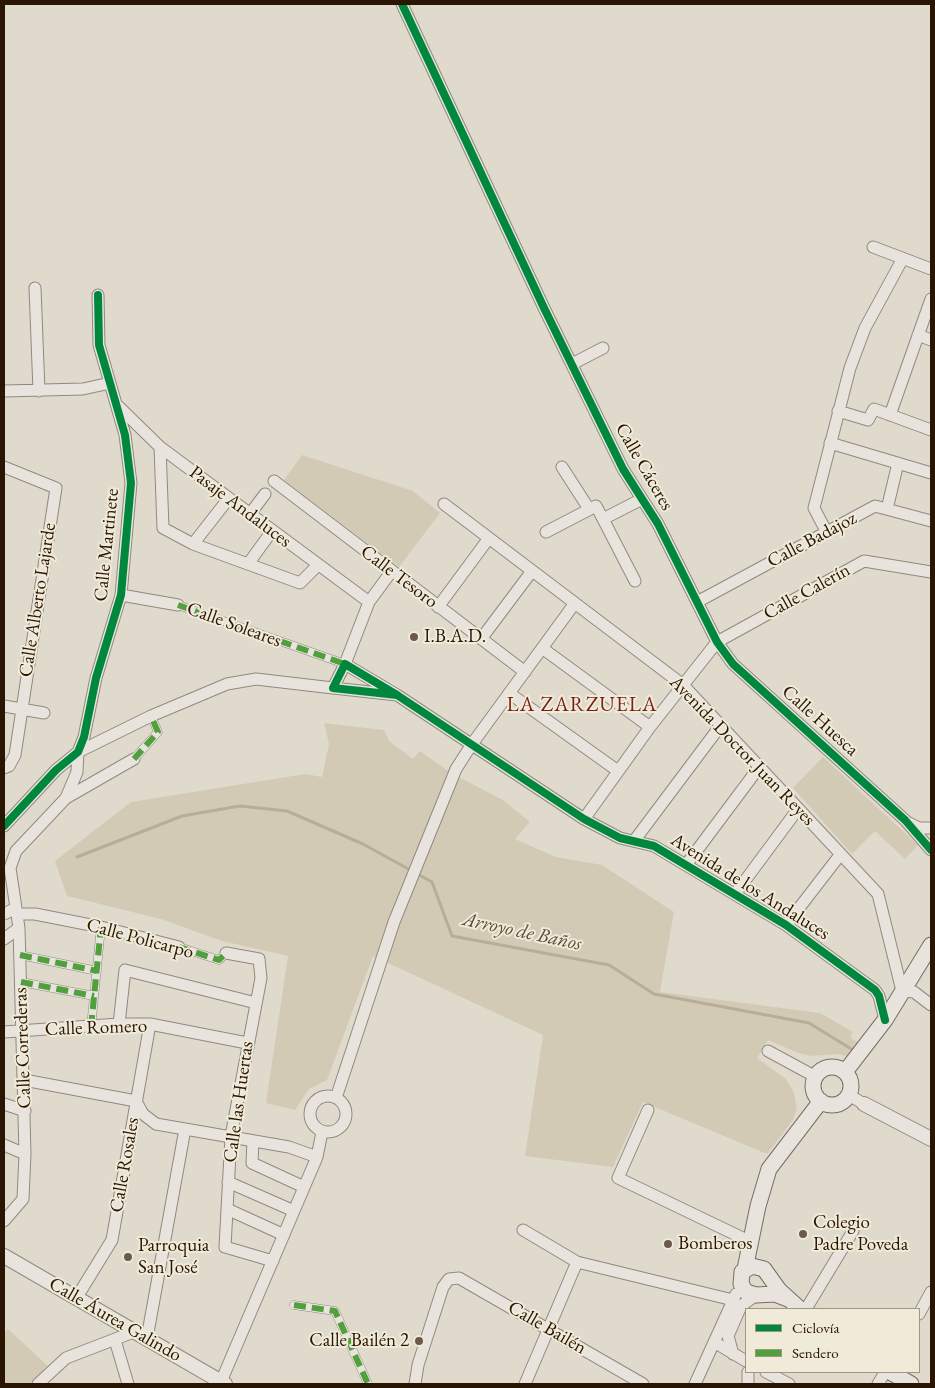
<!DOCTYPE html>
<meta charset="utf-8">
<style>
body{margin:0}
#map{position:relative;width:935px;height:1388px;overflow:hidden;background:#e0dacd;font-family:"EB Garamond",serif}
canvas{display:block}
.frame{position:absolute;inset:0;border:5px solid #2a1503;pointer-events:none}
.legend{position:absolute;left:745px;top:1308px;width:175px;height:65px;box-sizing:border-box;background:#f0ead9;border:1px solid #a19583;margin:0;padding:6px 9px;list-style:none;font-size:15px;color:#2a1503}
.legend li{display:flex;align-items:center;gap:10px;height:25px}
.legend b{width:25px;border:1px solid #a19583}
</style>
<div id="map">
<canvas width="935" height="1388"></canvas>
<div class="frame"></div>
<ul class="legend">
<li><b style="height:6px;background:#00873e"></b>Ciclovía</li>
<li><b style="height:6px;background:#51a03d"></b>Sendero</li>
</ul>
</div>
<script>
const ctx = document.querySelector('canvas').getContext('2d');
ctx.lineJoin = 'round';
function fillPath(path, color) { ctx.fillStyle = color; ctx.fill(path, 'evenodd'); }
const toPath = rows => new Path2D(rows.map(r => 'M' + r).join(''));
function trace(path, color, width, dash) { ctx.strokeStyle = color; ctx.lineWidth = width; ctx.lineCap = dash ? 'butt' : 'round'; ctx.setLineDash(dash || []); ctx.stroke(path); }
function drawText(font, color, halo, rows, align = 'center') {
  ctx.font = font + ' "EB Garamond",serif'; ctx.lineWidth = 4; ctx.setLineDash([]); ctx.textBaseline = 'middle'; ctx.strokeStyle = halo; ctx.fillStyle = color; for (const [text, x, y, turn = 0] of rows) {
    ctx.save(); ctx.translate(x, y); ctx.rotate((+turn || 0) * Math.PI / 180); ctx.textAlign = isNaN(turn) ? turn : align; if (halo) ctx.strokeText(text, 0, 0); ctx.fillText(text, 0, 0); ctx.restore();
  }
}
const green = toPath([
 [302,455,413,491,440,513,399,567,284,480],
 [324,723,384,730,389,741,413,759,420,751,451,773,503,800,530,822,515,839,556,857,602,865,674,912,660,992,820,1013,853,1032,850,1037,858,1043,847,1056,837,1054,812,1056,798,1053,768,1040,757,1058,786,1079,794,1093,797,1109,793,1120,767,1154,643,1102,613,1167,525,1156,543,1035,373,956,327,1080,309,1089,295,1110,266,1103,288,956,222,941,161,919,67,896,55,861,131,802,305,774,322,777,329,744],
 [823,757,918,845,905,859,875,831,852,854,793,788],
 [8,1329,50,1368,32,1384,4,1384,4,1333]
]);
const stream = toPath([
 [77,857,182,816,240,806,287,811,363,844,432,882,452,936,609,965,654,994,809,1023,853,1050]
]);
const pedestrian = toPath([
 [178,605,345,664],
 [134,759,158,732,151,716],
 [179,947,219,960,226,953],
 [20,955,97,971],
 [21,982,94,996],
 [91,1027,101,927],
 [294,1305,335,1311,368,1384]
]);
const minor = toPath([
 [402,4,544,308,623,469,658,524,717,642,733,664,905,820,931,850],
 [873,247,931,269],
 [35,288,39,391],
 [918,335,931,340],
 [572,364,603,348],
 [4,391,83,389,110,383],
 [118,406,160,447,369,602],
 [838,411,868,420,874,409,931,430],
 [890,415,931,299],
 [830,443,931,473],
 [160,447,163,528,193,544,300,583,318,565],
 [4,467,56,488,15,755,9,766,4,768],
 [562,467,589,509],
 [274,481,525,672],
 [444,504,683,685,878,894,902,991,914,992,931,1005],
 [887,509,898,463],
 [250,514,265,494],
 [826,531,814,508,850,368,865,328,902,260],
 [546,532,596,506,603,519],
 [193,544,229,498],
 [248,564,272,531],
 [635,581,603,519,642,499],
 [121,595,178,605],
 [697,602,875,506,931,521],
 [438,607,489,538],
 [481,639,532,571],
 [542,648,650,727],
 [345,664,369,602,391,572],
 [509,693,618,771],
 [397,695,333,688,345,664,397,695,584,819,620,838,654,846,786,925,875,990,879,996,885,1020],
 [4,706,44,713],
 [66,798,77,772,78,752,151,716,227,684,256,679,333,688],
 [584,819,650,727,717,642,864,561,931,572],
 [909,823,919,828,931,828],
 [4,826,56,770,78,752,84,737,96,678,121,595,131,483,125,435,99,345,98,295],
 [634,841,721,725],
 [686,865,760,766],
 [735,894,798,809],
 [4,914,16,908],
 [17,914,35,914,101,927,179,947],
 [786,925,840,855],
 [4,939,19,928],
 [226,953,259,959,261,978,231,1136,225,1247,273,1261],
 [119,1024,125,970,256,1003],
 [4,1032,119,1024,150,1024,247,1043],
 [768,1051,816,1077],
 [24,1080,136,1101,143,1114,156,1124,289,1147,317,1157],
 [849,1095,864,1104],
 '310 1114a18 18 0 1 1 36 0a18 18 0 1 1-36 0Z',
 [336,1098,394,922,456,769,472,744,575,603],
 [4,1104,25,1111],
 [648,1110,618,1178,751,1242],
 [253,1141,252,1163,304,1187],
 [4,1145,25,1154],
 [228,1182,294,1211],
 [227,1209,284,1235],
 [4,1221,23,1199,25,1154,19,928,10,868,16,851,66,798,134,759],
 [523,1230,577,1262,733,1300],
 [77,1297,112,1240,150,1024],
 [806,1309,853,1231],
 [919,1314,931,1292],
 [147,1338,185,1129],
 [115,1340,128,1384],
 [714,1342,746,1361],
 [733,1354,728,1336,741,1306,756,1295],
 [766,1372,789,1384],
 [38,1384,66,1358,136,1331],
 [220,1384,317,1157,322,1132],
 [415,1384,418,1365,443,1287,449,1279,459,1278,643,1384],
 [525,1384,577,1262],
 [695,1384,736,1294],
 [748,1384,748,1372],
 [878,1384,885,1372]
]);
const tertiary = toPath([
 [864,1104,931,1139],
 [4,1256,225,1384]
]);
const secondary = toPath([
 '813 1086a19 19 0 1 1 38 0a19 19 0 1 1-38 0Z',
 [845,1072,885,1020,931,945],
 [745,1269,758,1206,769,1169,821,1101],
 [788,1299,775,1294,756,1295,746,1292,741,1284,742,1272,752,1266,764,1269,779,1290,800,1309],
 [890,1372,911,1384]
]);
const quiet = toPath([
 [178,605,345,664],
 [134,759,158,732,151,716],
 [179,947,219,960,226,953],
 [20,955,97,971],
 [21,982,94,996],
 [91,1027,101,927],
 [294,1305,335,1311,368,1384]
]);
const cycleway = toPath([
 [402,4,544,308,623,469,658,524,717,642,733,664,905,820,931,850],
 [397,695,333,688,345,664,397,695,584,819,620,838,654,846,786,925,875,990,879,996,885,1020],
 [4,826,56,770,78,752,84,737,96,678,121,595,131,483,125,435,99,345,98,295]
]);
const markers = [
 [414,637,5,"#6a5a4a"],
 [803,1234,5,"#6a5a4a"],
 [668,1244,5,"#6a5a4a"],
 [128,1257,5,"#6a5a4a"],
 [419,1341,5,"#6a5a4a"]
];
const streetNames = [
 ["Calle Cáceres",644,467,60],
 ["Pasaje Andaluces",240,507,37],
 ["Calle Badajoz",812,540,-28],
 ["Calle Martinete",107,545,-84],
 ["Calle Tesoro",399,577,37],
 ["Calle Calerín",807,592,-29],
 ["Calle Alberto Lajarde",38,600,-81],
 ["Calle Soleares",234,625,20],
 ["Calle Huesca",820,721,42],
 ["Avenida Doctor Juan Reyes",742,751,46],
 ["Avenida de los Andaluces",750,887,32],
 ["Calle Policarpo",140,939,15],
 ["Calle Romero",96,1028,-2],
 ["Calle Correderas",23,1048,-92],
 ["Calle las Huertas",239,1102,-82],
 ["Calle Rosales",125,1165,-80],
 ["Calle Áurea Galindo",115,1320,30],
 ["Calle Bailén",547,1328,30]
];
const poiNames = [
 ["I.B.A.D.",424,637],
 ["Colegio",813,1223],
 ["Padre Poveda",813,1245],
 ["Bomberos",678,1244],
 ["Parroquia",138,1246],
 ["San José",138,1268],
 ["Calle Bailén 2",409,1341,"right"]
];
const waterNames = [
 ["Arroyo de Baños",522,932,12]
];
const quarterNames = [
 ["LA ZARZUELA",582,705]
];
fillPath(green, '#d3cab6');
trace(stream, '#b8ad99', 3);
trace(pedestrian, '#90897f', 9);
trace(minor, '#90897f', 13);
trace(tertiary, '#90897f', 16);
trace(secondary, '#756e65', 17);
trace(pedestrian, '#e8e4dd', 8);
trace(minor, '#e8e4dd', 11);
trace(tertiary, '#e8e4dd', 14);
trace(secondary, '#e8e4dd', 15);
trace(quiet, '#51a03d', 6, [12, 6]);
trace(cycleway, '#00873e', 8);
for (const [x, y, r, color] of markers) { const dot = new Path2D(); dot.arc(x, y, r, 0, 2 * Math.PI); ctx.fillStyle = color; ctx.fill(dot); trace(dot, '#f0ead9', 2); }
drawText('19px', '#2a1503', '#f0ead9', streetNames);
drawText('19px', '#2a1503', '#f0ead9', poiNames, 'left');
drawText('italic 20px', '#5c4a36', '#f0ead9', waterNames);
ctx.letterSpacing = '1px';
drawText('21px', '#7a1f14', '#f0ead9', quarterNames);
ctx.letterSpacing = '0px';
</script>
